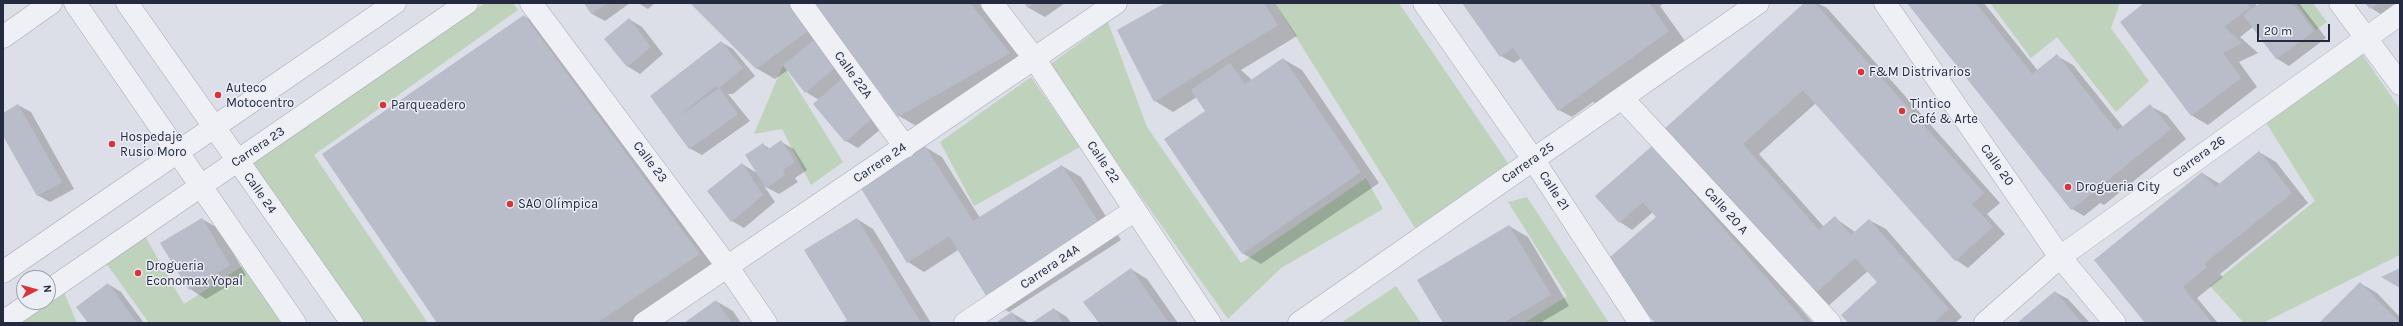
<!DOCTYPE html>
<meta charset="utf-8">
<style>
body{margin:0}
#map{position:relative;width:2403px;height:326px;overflow:hidden;background:#dcdfe7;font-family:Karla,sans-serif}
canvas{display:block}
.frame{position:absolute;inset:0;border:4px solid #242a3f;pointer-events:none}
.north{position:absolute;left:16px;top:270px;width:40px;height:40px;box-sizing:border-box;background:#ebeef5;border:1px solid #9ba0ac;border-radius:50%;rotate:84deg;font-size:11px;font-weight:700;line-height:16px;text-align:center;color:#242a3f}
.north::after{content:'';display:block;margin:auto;width:14px;height:18px;background:#d83538;clip-path:polygon(50% 0,100% 100%,50% 72%,0 100%)}
.scale{position:absolute;left:2257px;top:24px;width:73px;height:18px;box-sizing:border-box;border:2px solid #242a3f;border-top:0;padding-left:5px;font-size:12px;line-height:14px;white-space:nowrap;color:#242a3f;-webkit-text-stroke:3px #ebeef5;paint-order:stroke}
</style>
<div id="map">
<canvas width="2403" height="326"></canvas>
<div class="frame"></div>
<div class="north">N</div>
<div class="scale">20 m</div>
</div>
<script>
const ctx = document.querySelector('canvas').getContext('2d');
ctx.lineJoin = 'round';
function fillPath(path, color) { ctx.fillStyle = color; ctx.fill(path, 'evenodd'); }
const toPath = rows => new Path2D(rows.map(r => 'M' + r).join(''));
function trace(path, color, width, dash) { ctx.strokeStyle = color; ctx.lineWidth = width; ctx.lineCap = dash ? 'butt' : 'round'; ctx.setLineDash(dash || []); ctx.stroke(path); }
function drawText(font, color, halo, rows, align = 'center') {
  ctx.font = font + ' Karla,sans-serif'; ctx.lineWidth = 3; ctx.setLineDash([]); ctx.textBaseline = 'middle'; ctx.strokeStyle = halo; ctx.fillStyle = color; for (const [text, x, y, turn = 0] of rows) {
    ctx.save(); ctx.translate(x, y); ctx.rotate((+turn || 0) * Math.PI / 180); ctx.textAlign = isNaN(turn) ? turn : align; if (halo) ctx.strokeText(text, 0, 0); ctx.fillText(text, 0, 0); ctx.restore();
  }
}
const green = toPath([
 [485,3,513,3,518,10,314,155,428,323,362,323,252,164],
 [1275,3,1399,3,1508,163,1415,228],
 [1990,3,2120,3,2111,28,2149,81,2116,112,2057,37,2031,58],
 [2296,3,2313,3,2327,22,2316,30],
 [1108,22,1147,127,1241,263,1366,178,1383,209,1281,268,1228,319,1048,66],
 [2360,51,2400,109,2400,255,2263,323,2244,323,2210,286,2315,201,2265,121],
 [783,65,843,162,811,185,782,129,754,134],
 [1031,77,1080,147,974,206,940,142],
 [1527,197,1609,323,1524,323,1567,296,1508,202],
 [138,224,184,304,244,265,280,321,277,323,149,323,96,249],
 [1396,286,1421,323,1341,323],
 [64,292,77,323,20,323]
]);
const shadow = toPath([
 [585,3,630,3,605,21,592,14],
 [638,3,655,3,648,9],
 [691,3,798,3,888,123,858,148,846,141,819,100,806,92,788,70,775,79,756,68],
 [815,3,979,3,1028,64,918,127,899,116],
 [1025,3,1065,3,1045,17,1029,8],
 [1167,3,1275,3,1297,36,1241,70,1252,80,1283,59,1302,70,1379,183,1261,264,1242,253,1207,111,1197,97,1173,112,1155,101],
 [1463,3,1664,3,1660,6,1685,41,1597,104,1593,102,1572,117,1559,110,1522,58,1514,63,1501,56],
 [1806,3,1817,3,1827,8,2000,203,1987,214,2005,234,1968,268,1956,260,1816,103,1759,154,1824,227,1835,218,1855,232,1869,220,1886,229,1962,317,1955,323,1849,323,1878,283,1868,271,1827,307,1663,131],
 [1908,3,1984,3,2038,71,2057,56,2073,65,2123,127,2150,106,2167,115,2186,139,2104,205,2100,203,2084,216,2072,209],
 [2146,3,2255,3,2257,6,2261,3,2299,3,2326,38,2289,66,2276,58,2253,27,2240,37,2258,53,2239,62,2257,87,2208,125,2191,115],
 [2366,3,2400,3,2400,8,2387,18,2371,8],
 [524,16,543,27,718,265,630,323,438,323],
 [629,19,642,27,663,54,640,74,627,66],
 [721,42,733,49,755,76,733,94,728,94,750,121,702,155,689,148,652,97],
 [18,105,31,112,74,189,50,202,37,195,3,134,3,114],
 [781,142,794,149,807,170,795,178,798,182,779,194,764,186,775,202,744,228,732,221,742,164,757,173,763,144,770,149],
 [925,147,942,157,980,218,1062,166,1081,177,1121,240,1009,312,990,301,958,250,924,272,908,262],
 [1652,147,1705,199,1813,323,1657,323,1657,217,1653,212,1632,230,1620,222],
 [2259,152,2276,162,2308,203,2220,274,2223,277,2197,298,2218,323,2147,323,2202,173,2220,184],
 [202,219,218,228,246,275,206,299,190,289],
 [857,219,873,229,931,323,843,323,848,320],
 [1509,226,1528,237,1569,306,1540,323,1444,323],
 [1131,269,1147,279,1178,323,1100,323],
 [2360,283,2377,293,2400,317,2400,323,2321,323],
 [108,284,121,292,144,323,90,323],
 [2055,292,2068,299,2090,323,2018,323],
 [716,301,733,311,741,323,686,323],
 [1054,309,1067,317,1071,323,1033,323],
 [1012,313,1029,323,997,323]
]);
const building = toPath([
 [584,3,608,3,591,14],
 [690,3,788,3,809,30,756,69],
 [814,3,970,3,1010,53,898,117],
 [1024,3,1035,3,1028,8],
 [1165,3,1264,3,1278,25,1154,102,1117,30],
 [1462,3,1649,3,1669,31,1558,111,1513,48,1500,57],
 [1804,3,1815,3,1984,193,1972,204,1993,227,1955,261,1803,90,1743,144,1819,230,1835,216,1851,235,1869,219,1949,309,1934,323,1848,323,1841,315,1877,282,1855,258,1810,298,1662,131],
 [1907,3,1976,3,2032,74,2057,54,2117,131,2150,104,2171,129,2071,210],
 [2144,3,2247,3,2250,7,2224,27,2242,43,2223,53,2241,78,2191,116,2120,22],
 [2260,3,2293,3,2314,31,2276,59,2243,15],
 [2365,3,2378,3,2370,9],
 [524,15,700,254,597,323,437,323,322,154],
 [629,18,651,47,627,67,604,39],
 [814,40,836,67,805,93,783,65],
 [721,41,743,68,719,88,738,114,689,149,650,96],
 [716,86,719,88,675,119],
 [1283,58,1361,172,1242,254,1164,139,1205,111,1191,90,1230,63,1245,84],
 [844,77,876,115,845,142,813,104],
 [18,104,62,182,37,196,3,136,3,113],
 [781,140,795,162,783,170,785,175,766,188,745,155,763,143,767,150],
 [925,146,973,221,1062,165,1103,229,990,302,949,236,907,263,860,187],
 [1652,146,1688,188,1806,323,1655,323,1603,263,1656,217,1643,202,1619,223,1595,196],
 [2259,151,2292,193,2204,264,2207,267,2183,287,2212,323,2145,323,2094,260,2202,172,2215,187],
 [742,163,763,195,731,222,707,191],
 [202,218,230,265,189,290,160,243],
 [857,218,899,287,921,323,841,323,847,320,804,250],
 [1509,225,1551,295,1503,323,1443,323,1417,280],
 [1131,268,1169,323,1099,323,1083,302],
 [2400,268,2400,288,2381,277],
 [2360,282,2400,323,2319,323],
 [108,283,137,323,88,323,76,307],
 [2055,291,2082,323,2017,323],
 [716,300,732,323,684,323],
 [1054,308,1063,323,1031,323],
 [1012,312,1019,323,995,323]
]);
const minor = toPath([
 [531,3,727,266,766,323],
 [801,3,905,147],
 [992,3,1034,58,1210,323],
 [1424,3,1533,159,1640,323],
 [1885,3,2060,257,2115,323],
 [2340,3,2400,84],
 [3,37,51,3],
 [1622,98,1830,323],
 [644,323,1116,3],
 [965,323,1135,210],
 [1299,323,1758,3],
 [1985,323,2060,257,2400,14]
]);
const tertiary = toPath([
 [75,3,295,323],
 [127,3,352,323],
 [3,272,395,3],
 [48,291,467,3],
 [3,322,32,302]
]);
const markers = [
 [1861,72,4,"#d83538"],
 [218,95,4,"#d83538"],
 [383,105,4,"#d83538"],
 [1902,111,4,"#d83538"],
 [112,144,4,"#d83538"],
 [2068,187,4,"#d83538"],
 [510,204,4,"#d83538"],
 [138,273,4,"#d83538"]
];
const poiNames = [
 ["F&M Distrivarios",1869,72],
 ["Auteco",226,88],
 ["Motocentro",226,103],
 ["Tintico",1910,104],
 ["Café & Arte",1910,119],
 ["Parqueadero",391,105],
 ["Hospedaje",120,137],
 ["Rusio Moro",120,152],
 ["Drogueria City",2076,187],
 ["SAO Olímpica",518,204],
 ["Drogueria",146,266],
 ["Economax Yopal",146,281]
];
const streetNames = [
 ["Calle 22A",853,75,54],
 ["Carrera 23",258,147,-34],
 ["Carrera 26",2199,157,-36],
 ["Calle 23",650,162,53],
 ["Calle 22",1103,162,56],
 ["Carrera 24",880,163,-34],
 ["Carrera 25",1528,163,-35],
 ["Calle 20",1997,165,55],
 ["Calle 21",1554,191,57],
 ["Calle 24",260,193,55],
 ["Calle 20 A",1726,211,48],
 ["Carrera 24A",1050,267,-34]
];
fillPath(green, '#bfd2bc');
fillPath(shadow, '#0003');
fillPath(building, '#b9bdca');
trace(minor, '#a5a9b5', 23);
trace(tertiary, '#a5a9b5', 23);
trace(minor, '#eff0f5', 22);
trace(tertiary, '#eff0f5', 22);
for (const [x, y, r, color] of markers) { const dot = new Path2D(); dot.arc(x, y, r, 0, 2 * Math.PI); ctx.fillStyle = color; ctx.fill(dot); trace(dot, '#ebeef5', 1.5); }
drawText('13px', '#242a3f', '#ebeef5', poiNames, 'left');
drawText('13px', '#242a3f', '#ebeef5', streetNames);
</script>
